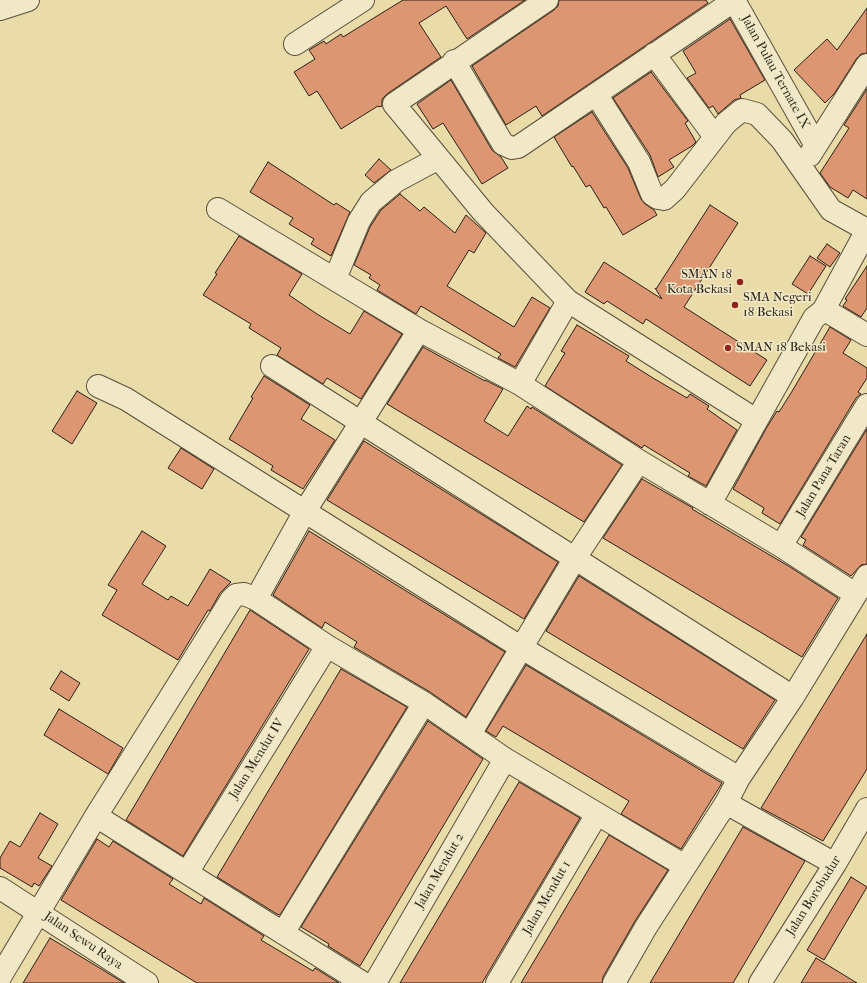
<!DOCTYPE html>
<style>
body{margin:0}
canvas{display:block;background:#eadca9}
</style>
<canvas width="867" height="983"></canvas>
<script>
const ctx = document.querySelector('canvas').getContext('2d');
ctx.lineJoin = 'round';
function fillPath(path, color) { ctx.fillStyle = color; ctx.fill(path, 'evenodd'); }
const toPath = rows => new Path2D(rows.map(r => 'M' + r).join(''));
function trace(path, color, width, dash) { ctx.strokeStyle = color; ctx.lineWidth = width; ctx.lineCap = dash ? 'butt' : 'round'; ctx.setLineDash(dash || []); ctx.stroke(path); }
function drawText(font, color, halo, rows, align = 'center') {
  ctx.font = font + ' "IM FELL French Canon",serif'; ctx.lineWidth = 3; ctx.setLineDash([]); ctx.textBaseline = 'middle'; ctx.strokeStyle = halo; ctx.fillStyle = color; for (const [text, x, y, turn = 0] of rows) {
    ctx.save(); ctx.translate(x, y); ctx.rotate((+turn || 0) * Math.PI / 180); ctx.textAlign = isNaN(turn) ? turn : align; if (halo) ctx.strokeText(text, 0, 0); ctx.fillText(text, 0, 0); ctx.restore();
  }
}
const building = toPath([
 [403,0,525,0,467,39,446,6,419,23,441,57,387,94,382,99,382,106,379,107,378,106,341,129,317,91,309,96,294,72,315,59,309,50,324,41,326,44,341,34,343,37,403,0],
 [559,0,706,0,708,3,542,116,536,106,506,125,472,66,554,10,558,6,559,0],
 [867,8,867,53,861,54,857,58,834,94,825,103,794,70,827,39,837,50,867,8],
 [730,19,765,80,740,95,741,98,734,100,718,114,713,106,709,108,687,78,696,73,683,51,730,19],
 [651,72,688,121,685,123,696,142,692,146,669,160,674,167,658,177,650,155,613,98,651,72],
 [451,80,492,150,501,157,508,168,482,184,443,123,433,129,417,104,451,80],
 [867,89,867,199,853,190,848,198,830,187,820,173,849,128,844,125,867,89],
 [592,112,628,168,641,199,645,204,654,210,657,215,623,235,606,207,604,208,590,185,586,187,573,166,572,167,554,137,592,112],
 [379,159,391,170,374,183,365,175,379,159],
 [268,162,334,205,336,203,350,212,331,256,311,244,314,239,289,224,293,218,250,192,268,162],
 [400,194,420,211,424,207,455,233,466,215,486,233,474,253,469,250,447,286,514,327,532,297,550,308,515,367,498,358,501,354,421,306,416,314,377,290,380,285,369,278,371,275,354,265,370,227,381,210,400,194],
 [710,205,738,223,684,307,767,360,750,386,646,319,643,324,607,301,604,304,585,292,604,262,662,299,655,288,656,289,710,205],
 [239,236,302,274,289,295,317,314,350,334,364,311,402,334,361,399,327,378,323,384,277,355,281,348,249,328,251,324,203,295,217,274,215,273,239,236],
 [827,244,840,253,830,267,817,258,827,244],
 [810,256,826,266,808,294,792,284,810,256],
 [867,266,867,308,861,317,843,306,847,300,845,299,867,266],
 [577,325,629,356,626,361,653,378,687,398,690,394,709,406,707,409,737,430,706,486,688,476,690,473,644,445,642,448,545,386,565,353,561,351,577,325],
 [830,327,851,340,843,353,867,368,867,378,858,392,861,394,856,398,780,524,762,513,764,508,733,489,767,427,777,411,779,412,791,393,830,327],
 [423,347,485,381,485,380,503,389,484,421,508,436,527,406,531,409,532,407,622,465,584,522,387,404,423,347],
 [264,376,310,405,301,419,335,440,303,489,271,470,273,466,229,439,253,398,251,397,264,376],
 [77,391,97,403,72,444,52,431,77,391],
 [867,429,867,564,861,565,851,576,803,545,806,540,801,537,867,429],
 [364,441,558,562,524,619,327,500,364,441],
 [181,448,214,469,202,489,168,468,181,448],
 [642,479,693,508,692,509,790,567,838,598,802,657,603,538,642,479],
 [142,531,166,546,142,584,168,600,171,596,188,606,210,569,231,582,220,593,210,611,208,610,178,660,102,615,117,590,108,585,142,531],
 [309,531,505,652,466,717,430,692,354,647,357,642,325,622,322,628,273,595,309,531],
 [579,576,775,700,743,749,546,631,579,576],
 [250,610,309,649,183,856,126,820,250,610],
 [867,634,867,769,823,841,761,808,867,634],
 [526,665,722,783,681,849,621,814,629,801,503,726,496,737,486,731,526,665],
 [341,669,407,707,280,915,277,914,217,877,341,669],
 [61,671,80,683,69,701,50,689,61,671],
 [59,709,123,748,108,774,44,735,59,709],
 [428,721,483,759,360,966,328,946,329,944,301,927,428,721],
 [519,782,580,818,482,983,400,983,519,782],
 [40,813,58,824,38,858,52,866,39,886,34,883,32,887,0,868,0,858,10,841,20,847,40,813],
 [743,827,805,861,795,878,733,983,650,983,743,827],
 [609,835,668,870,635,921,603,977,602,983,521,983,609,835],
 [97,839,109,847,113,841,173,879,169,884,201,904,204,898,264,936,261,940,313,971,315,968,339,983,197,983,61,900,97,839],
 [851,877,867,887,824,960,807,950,851,877],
 [50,938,103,970,124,983,23,983,50,938],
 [816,958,857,983,801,983,816,958]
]);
const minor = toPath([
 [547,0,394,104,483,212,568,301,756,420],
 [734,0,815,144],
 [0,9,28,0],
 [295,44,363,0],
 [654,54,715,137],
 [454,61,503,144,512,148,518,147,735,0],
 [596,94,639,162,652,194,658,198,664,199,675,189,726,123,742,110,757,114,782,140,831,210,867,230],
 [810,155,867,65],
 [218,209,419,330,520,384,639,461,781,546,855,594],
 [335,279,359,221,371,202,396,181,437,159],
 [823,311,867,230],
 [272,366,793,697],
 [520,384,568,301],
 [98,386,126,399,522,648,739,778],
 [710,504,814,318,823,311,830,313,867,335],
 [781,546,867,405],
 [256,599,305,511,419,330],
 [470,734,575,558,639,461],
 [726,803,835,864],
 [96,816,363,983],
 [187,873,327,646],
 [0,888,147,983],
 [283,933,424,703],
 [0,977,96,816,231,600,236,595,244,594,256,599,327,646,424,703,505,759,685,866],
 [375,983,505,759],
 [497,983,597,814],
 [614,983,646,927,726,803,739,778,793,697,867,576],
 [760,983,835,864,867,809]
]);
const markers = [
 [740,282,4,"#8f2418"],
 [735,305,4,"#8f2418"],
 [728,348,4,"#8f2418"]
];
const streetNames = [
 ["Jalan Pulau Ternate IX",775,72,61],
 ["Jalan Pana Taran",824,476,-59],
 ["Jalan Mendut IV",257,759,-58],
 ["Jalan Mendut 2",440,871,-60],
 ["Jalan Borobudur",814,896,-58],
 ["Jalan Mendut 1",547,898,-60],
 ["Jalan Sewu Raya",83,941,34]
];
const poiNames = [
 ["SMAN 18",732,275,"right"],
 ["Kota Bekasi",732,290,"right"],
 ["SMA Negeri",743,298],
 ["18 Bekasi",743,313],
 ["SMAN 18 Bekasi",736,348]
];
fillPath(building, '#dc9772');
trace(building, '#2a1f17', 1);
trace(minor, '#5a4e3c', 24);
trace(minor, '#f1e8c7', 22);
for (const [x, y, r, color] of markers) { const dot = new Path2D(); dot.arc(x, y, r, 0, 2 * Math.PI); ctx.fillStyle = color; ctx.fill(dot); trace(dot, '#f1e8c7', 1.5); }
drawText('13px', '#2a1f17', '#f1e8c7', streetNames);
drawText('13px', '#2a1f17', '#f1e8c7', poiNames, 'left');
</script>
